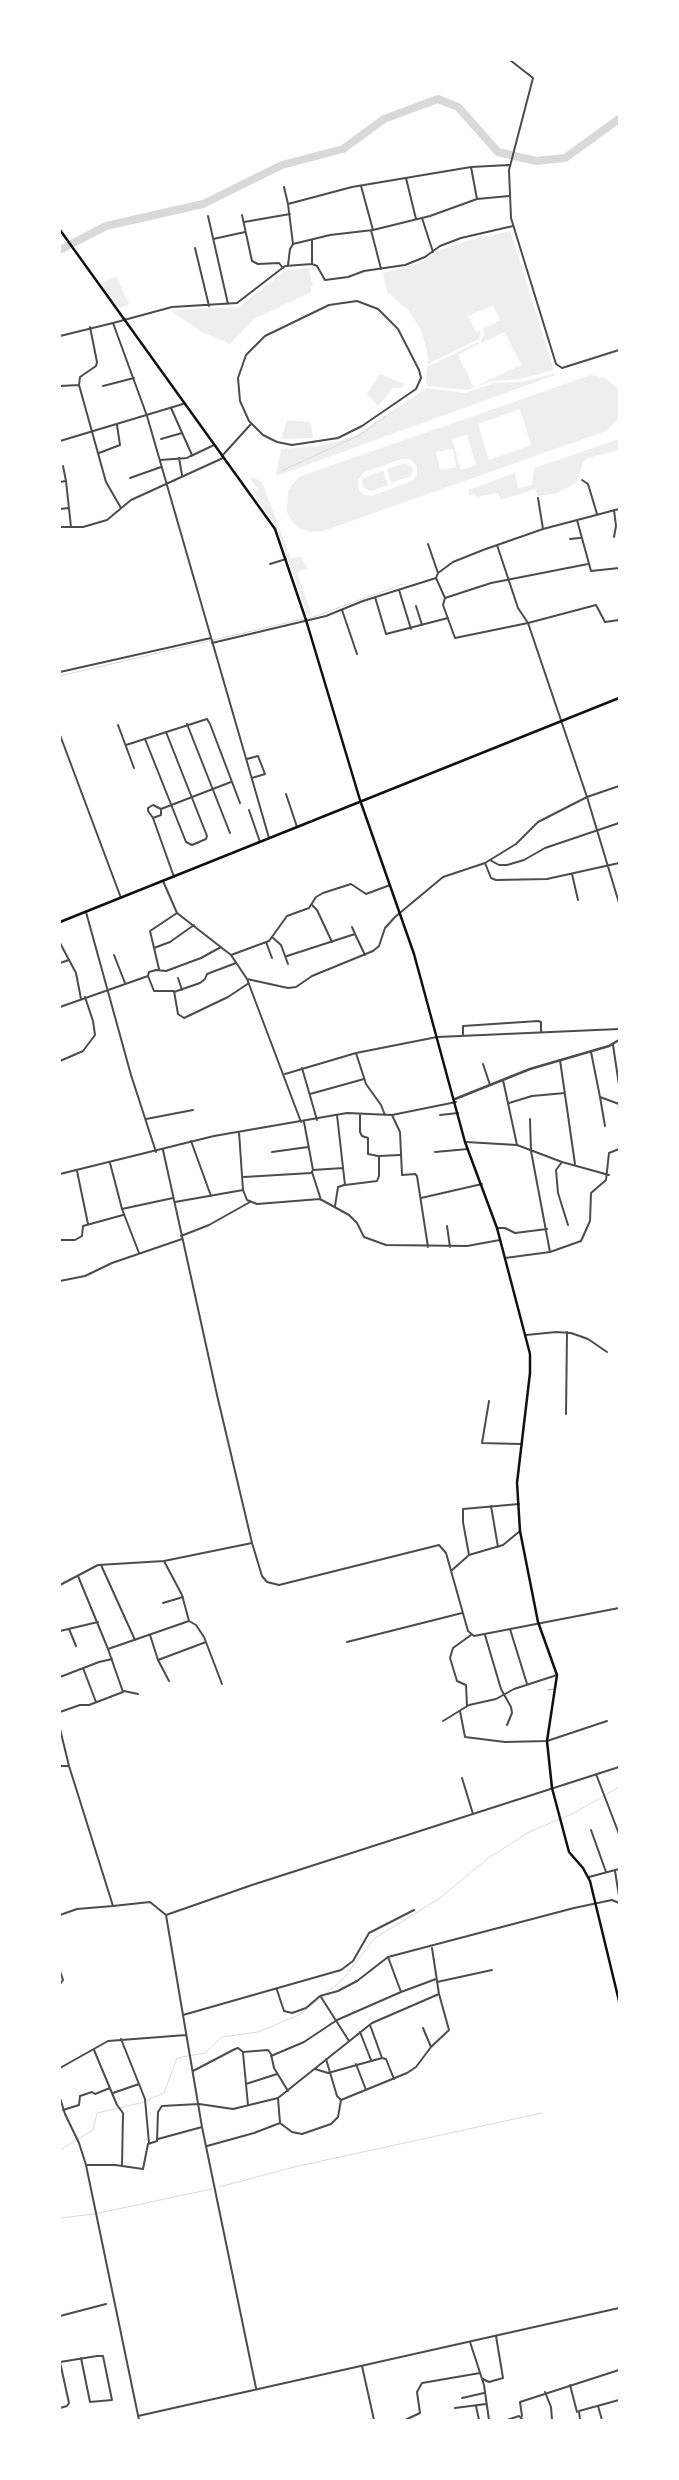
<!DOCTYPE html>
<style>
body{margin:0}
#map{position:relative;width:679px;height:2480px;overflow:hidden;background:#fff;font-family:"Public Sans",sans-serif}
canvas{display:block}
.frame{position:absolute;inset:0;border:61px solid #fff;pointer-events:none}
</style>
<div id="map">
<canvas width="679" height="2480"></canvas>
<div class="frame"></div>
</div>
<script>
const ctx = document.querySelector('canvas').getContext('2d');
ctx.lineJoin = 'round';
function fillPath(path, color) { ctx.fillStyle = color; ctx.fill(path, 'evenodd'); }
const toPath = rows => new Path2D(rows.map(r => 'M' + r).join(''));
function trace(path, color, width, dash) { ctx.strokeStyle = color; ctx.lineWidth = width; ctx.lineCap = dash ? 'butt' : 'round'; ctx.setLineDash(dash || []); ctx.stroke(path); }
const green = toPath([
 [510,231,554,370,521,379,491,381,467,390,428,386,426,383,427,367,478,342,480,343,458,355,474,387,521,365,505,332,482,343,481,340,484,335,483,329,500,320,493,305,468,316,476,332,480,331,481,333,479,339,428,364,427,351,421,330,408,310,387,292,383,273,420,263,438,251,467,241],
 [313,267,316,273,313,268,309,270,313,285,311,287,311,292,254,319,230,344,202,332,170,310,239,307,285,271],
 [116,276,129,304,120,308,116,306,99,283],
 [555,373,555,375,276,476,281,449,319,446,353,437,427,388,465,393,494,383,522,382],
 [380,374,404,384,402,388,393,388,378,406,367,394],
 [591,375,606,378,619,390,619,418,606,431,323,531,311,532,300,528,292,522,287,512,288,491,293,483,301,476],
 [520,409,531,445,489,460,478,424],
 [467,435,476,465,461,470,452,439],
 [453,449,456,467,440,470,436,452],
 [402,459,410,459,417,466,417,475,412,481,372,496,365,495,359,490,358,480,364,472],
 [287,420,311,422,313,438,281,439],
 [619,439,619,450,588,458,583,462,577,482,558,493,538,496,535,489,501,500,498,493,476,497,475,494,469,495,468,490,515,473,518,488,532,485,534,468],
 [405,463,413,468,411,476,391,483,387,469],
 [383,470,388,485,372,491,365,489,362,483,364,478],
 [252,477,262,482,291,559,300,556,308,568,297,572,312,615,308,616,277,529,253,493,258,489,250,479]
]);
const stream = toPath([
 [281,471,360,435,385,416],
 [60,676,316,616,403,584],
 [60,2150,93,2130,97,2113,140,2103,164,2093,177,2058,205,2053,222,2037,258,2032,301,2014,342,1980,375,1938,440,1898,487,1859,529,1832,574,1813,619,1787],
 [219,2187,294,2167,542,2113],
 [60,2218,94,2214,212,2189]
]);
const river = toPath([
 [60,250,106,226,203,204,282,165,343,149,384,119,438,99,458,107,498,152,536,161,565,158,619,119]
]);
const service = toPath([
 [548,1690,554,1689]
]);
const minor = toPath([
 [510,60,533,78,509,170,511,218,556,364,562,368,619,350],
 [471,167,477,199],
 [406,178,416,219],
 [361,186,373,230],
 [284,187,288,204,352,187,471,167,509,165],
 [288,204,293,244,330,235,373,230,430,216,477,199,509,196],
 [242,215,252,261,258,264,279,263,283,268],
 [208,216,228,304],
 [422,218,433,252],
 [244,222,290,214],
 [371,230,381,269],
 [213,239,245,232],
 [312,240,312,264],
 [195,248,209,306],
 [312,264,317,266,325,280,348,277,364,271,405,265,425,257,440,246,461,238,513,226],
 [288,265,290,249,293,244],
 [357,301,378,309,398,329,419,370,421,378,416,389,362,426,338,438,292,445,277,442,263,435,249,421,240,401,238,378,246,355,265,336,329,305,357,301],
 [90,327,97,362,96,366,80,377,79,385,106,482,121,508],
 [60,336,113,323],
 [60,386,79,385],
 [103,386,134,378],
 [60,424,60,425],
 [161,439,182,433],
 [60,441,183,404],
 [99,453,120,445,117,425],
 [191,456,214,445],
 [222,456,251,424],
 [179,458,182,475],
 [160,460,187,458,192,455,171,408],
 [130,478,161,467],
 [582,480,588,484,597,514],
 [66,481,71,527],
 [60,482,66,481,63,466],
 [538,498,543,529],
 [60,509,69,508],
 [577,520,591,571,619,568],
 [60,527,83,527,107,520,131,500,223,458],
 [614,537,616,526,614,510],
 [570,539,580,538],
 [428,544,438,573],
 [497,545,518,608,528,623,587,797,619,903],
 [270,564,286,559],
 [436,578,445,598,443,605,455,638,528,623,596,605,605,622,619,620],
 [399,590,411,629],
 [375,597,386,634,448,618],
 [445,598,491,583,588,564],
 [416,606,422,625],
 [342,610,357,654],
 [212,643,326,616,363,601,436,578,438,573,453,562,483,550,543,529,619,509],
 [60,672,211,638],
 [187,724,230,833],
 [118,725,134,768],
 [60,735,121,898],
 [145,739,186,842,192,845,206,839,207,836,166,732],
 [126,745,207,719,210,724,240,803],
 [247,759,258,756,265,774,252,778],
 [286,794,297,827],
 [161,809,153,805,148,808,148,811,153,818,174,877],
 [161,809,231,782],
 [249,810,260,842],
 [153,818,161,815,161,810],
 [269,838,147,416,113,323,172,307,237,303,285,266,312,264],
 [490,860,499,865,507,865,524,860,545,848,619,823],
 [485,863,491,878,496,880,547,879,619,863],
 [572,874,578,900],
 [163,881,177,913,231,955,247,979,301,1122],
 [312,905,317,910,332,942],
 [86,912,131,1075,156,1152],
 [352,927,355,934],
 [272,937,281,945,288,964],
 [266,942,272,958],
 [60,943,76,973,81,999],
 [154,948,170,942,194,925],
 [114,955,125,983],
 [231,955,269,941,287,916,309,908,316,897,323,893,351,884,366,894,390,885],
 [287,956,355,934,365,955],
 [60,963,69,960],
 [159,969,150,931,177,913],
 [148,976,149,972,156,970,166,971,201,958,221,947],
 [178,978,182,990],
 [247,979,288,988,296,987,312,976,373,951,379,946,385,928,395,917,443,877,485,863,516,844,538,822,587,797,619,786],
 [174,992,200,983,205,979,207,974,236,963],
 [60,1007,148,976,154,991,174,991,178,1014,184,1018,228,997,249,983],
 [463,1034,463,1026,538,1021,541,1022,541,1031],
 [613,1045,619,1085],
 [591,1052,600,1097,619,1104],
 [356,1053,366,1084,381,1105,385,1115],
 [560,1060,575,1164],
 [60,1061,83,1051,95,1035,93,1021,85,997],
 [483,1064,490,1085],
 [302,1068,317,1120],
 [285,1074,356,1053,437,1037,619,1029],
 [503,1080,517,1145],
 [310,1094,364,1079],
 [600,1097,605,1126],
 [509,1103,532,1096,565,1093],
 [360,1114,360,1132,362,1136,368,1138,368,1154,378,1156],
 [337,1115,345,1185,377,1181,379,1176,379,1156,400,1155],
 [392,1115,400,1132,402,1175,415,1174,417,1176,428,1247],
 [440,1115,458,1113],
 [146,1119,193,1110],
 [530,1119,531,1151,550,1252],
 [191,1141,211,1196],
 [466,1142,517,1145,562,1162,609,1175],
 [163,1150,217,1395,252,1543],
 [272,1152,308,1147],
 [435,1152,468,1149],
 [562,1162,556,1170,558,1193,568,1225],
 [110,1163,122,1209,139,1253],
 [313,1170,343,1168],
 [77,1171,88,1224],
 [312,1172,321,1200],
 [60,1174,214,1136,347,1113,392,1115,456,1102],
 [244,1177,311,1173,313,1170,304,1122],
 [243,1190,247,1200,257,1204,320,1199,349,1215,357,1223,364,1237,386,1245,467,1246,500,1240],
 [421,1198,482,1184],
 [175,1202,243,1190,239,1132],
 [335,1206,338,1187,344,1185],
 [122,1209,173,1198],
 [447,1226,450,1247],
 [497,1228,505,1228,515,1233,547,1229],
 [181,1236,209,1225,250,1202],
 [60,1240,75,1240,82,1236,83,1226,123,1215],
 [505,1258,550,1252,581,1241,590,1221,591,1193,606,1180,609,1153,619,1149],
 [60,1281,85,1276,112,1263,182,1239],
 [526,1335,556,1332,571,1333,588,1339,607,1352],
 [489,1401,482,1443,520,1444],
 [566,1414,567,1332],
 [491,1506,498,1547],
 [469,1555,463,1522,463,1509,519,1504],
 [164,1561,182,1595,189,1621,196,1625,204,1637,222,1684],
 [101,1565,135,1640],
 [451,1571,469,1555,503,1545,520,1531],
 [78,1576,108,1649],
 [60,1585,98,1565,164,1561,252,1543,262,1576,267,1582,279,1585,439,1545,446,1553,468,1631,474,1636,619,1608],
 [163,1603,183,1597],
 [69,1629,76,1646],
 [510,1629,527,1684],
 [60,1631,98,1622],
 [150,1635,158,1660,169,1681],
 [485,1635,501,1689,511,1707,512,1713,507,1725],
 [347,1642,462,1613],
 [158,1660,206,1642],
 [83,1668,96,1702],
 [60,1677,99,1662,112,1659],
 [124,1691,138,1694],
 [467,1706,466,1685,457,1681,450,1658,453,1648,471,1635],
 [460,1711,465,1737,505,1742,547,1741,607,1721],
 [60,1712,80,1705,89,1705,123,1692,108,1649,189,1621],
 [443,1721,469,1705,496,1699,514,1689,557,1675],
 [60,1729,69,1766,113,1906,150,1902,166,1915],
 [60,1766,69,1766],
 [596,1774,619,1834],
 [462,1778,473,1814],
 [591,1830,606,1872],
 [615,1871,619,1896],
 [589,1877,619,1869],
 [60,1915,77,1909,113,1906],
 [166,1915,202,2127,256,2388],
 [166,1915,252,1885,619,1767],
 [388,1957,401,1992,436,1979],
 [60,1971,63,1980,60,1984],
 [437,1982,492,1970],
 [277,1990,284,2011,292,2013,306,2008,320,1996,338,1991,357,1981,388,1957,574,1908,612,1900,619,1903],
 [321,1997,349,2041],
 [183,2015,341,1970,353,1961,369,1933,414,1910],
 [370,2025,382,2058,386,2059,394,2079],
 [423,2028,431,2047],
 [360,2032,371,2060],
 [121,2039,145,2099,149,2143],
 [94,2050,117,2105,123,2113,122,2166],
 [243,2053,248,2105],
 [271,2056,304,2042,337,2020,401,1992],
 [326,2059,337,2096,341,2100],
 [356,2064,366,2090],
 [60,2068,108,2041,186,2035],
 [315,2069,328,2073,382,2058],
 [193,2071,235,2049,238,2048,243,2052,268,2050,271,2054,274,2068,288,2091],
 [246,2084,277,2074],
 [113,2093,139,2084],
 [60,2098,65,2114,79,2143,86,2165,139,2420],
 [278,2098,280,2123],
 [63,2110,79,2105,80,2096,92,2092,95,2094,110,2088],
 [280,2123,292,2132,302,2134,331,2124,338,2117,341,2100,407,2073,416,2067,431,2047,449,2030,439,1994,432,1948],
 [158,2139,202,2127],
 [207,2146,254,2133,280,2123],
 [86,2165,115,2165,143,2169,148,2144,157,2141,158,2112,162,2106,199,2104,233,2109,278,2098,372,2023,439,1994],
 [60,2316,106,2304],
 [470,2342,484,2385,489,2420],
 [60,2362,97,2356,103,2356,112,2400,90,2402,81,2358],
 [362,2366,374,2420],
 [483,2379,489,2382,503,2378,496,2336],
 [570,2385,577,2412],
 [545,2392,551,2407,552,2420],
 [462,2398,484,2393],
 [476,2406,479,2420],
 [598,2406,602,2420],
 [60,2408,67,2406,69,2403,60,2362],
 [455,2408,486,2404],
 [138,2416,619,2308],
 [522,2416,520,2402,619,2370],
 [405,2420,420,2413,417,2392,422,2383,480,2373],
 [507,2420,519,2416,523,2420],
 [580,2420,579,2411,619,2400]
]);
const tertiary = toPath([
 [455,1099,530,1069,609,1046,619,1040]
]);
const secondary = toPath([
 [60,230,275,529,306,620,360,800,414,954,465,1142,497,1228,530,1354,530,1373,517,1483,520,1531,538,1622,557,1675,547,1741,552,1788,569,1852,583,1868,590,1881,619,2001],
 [60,922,619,698]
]);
fillPath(green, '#eee');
trace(stream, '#d9d9d9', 1);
trace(river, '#d9d9d9', 8);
trace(service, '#4c4c4c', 0.5);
trace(minor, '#4c4c4c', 2);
trace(tertiary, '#4c4c4c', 2.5);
trace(secondary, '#111', 2.5);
</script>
